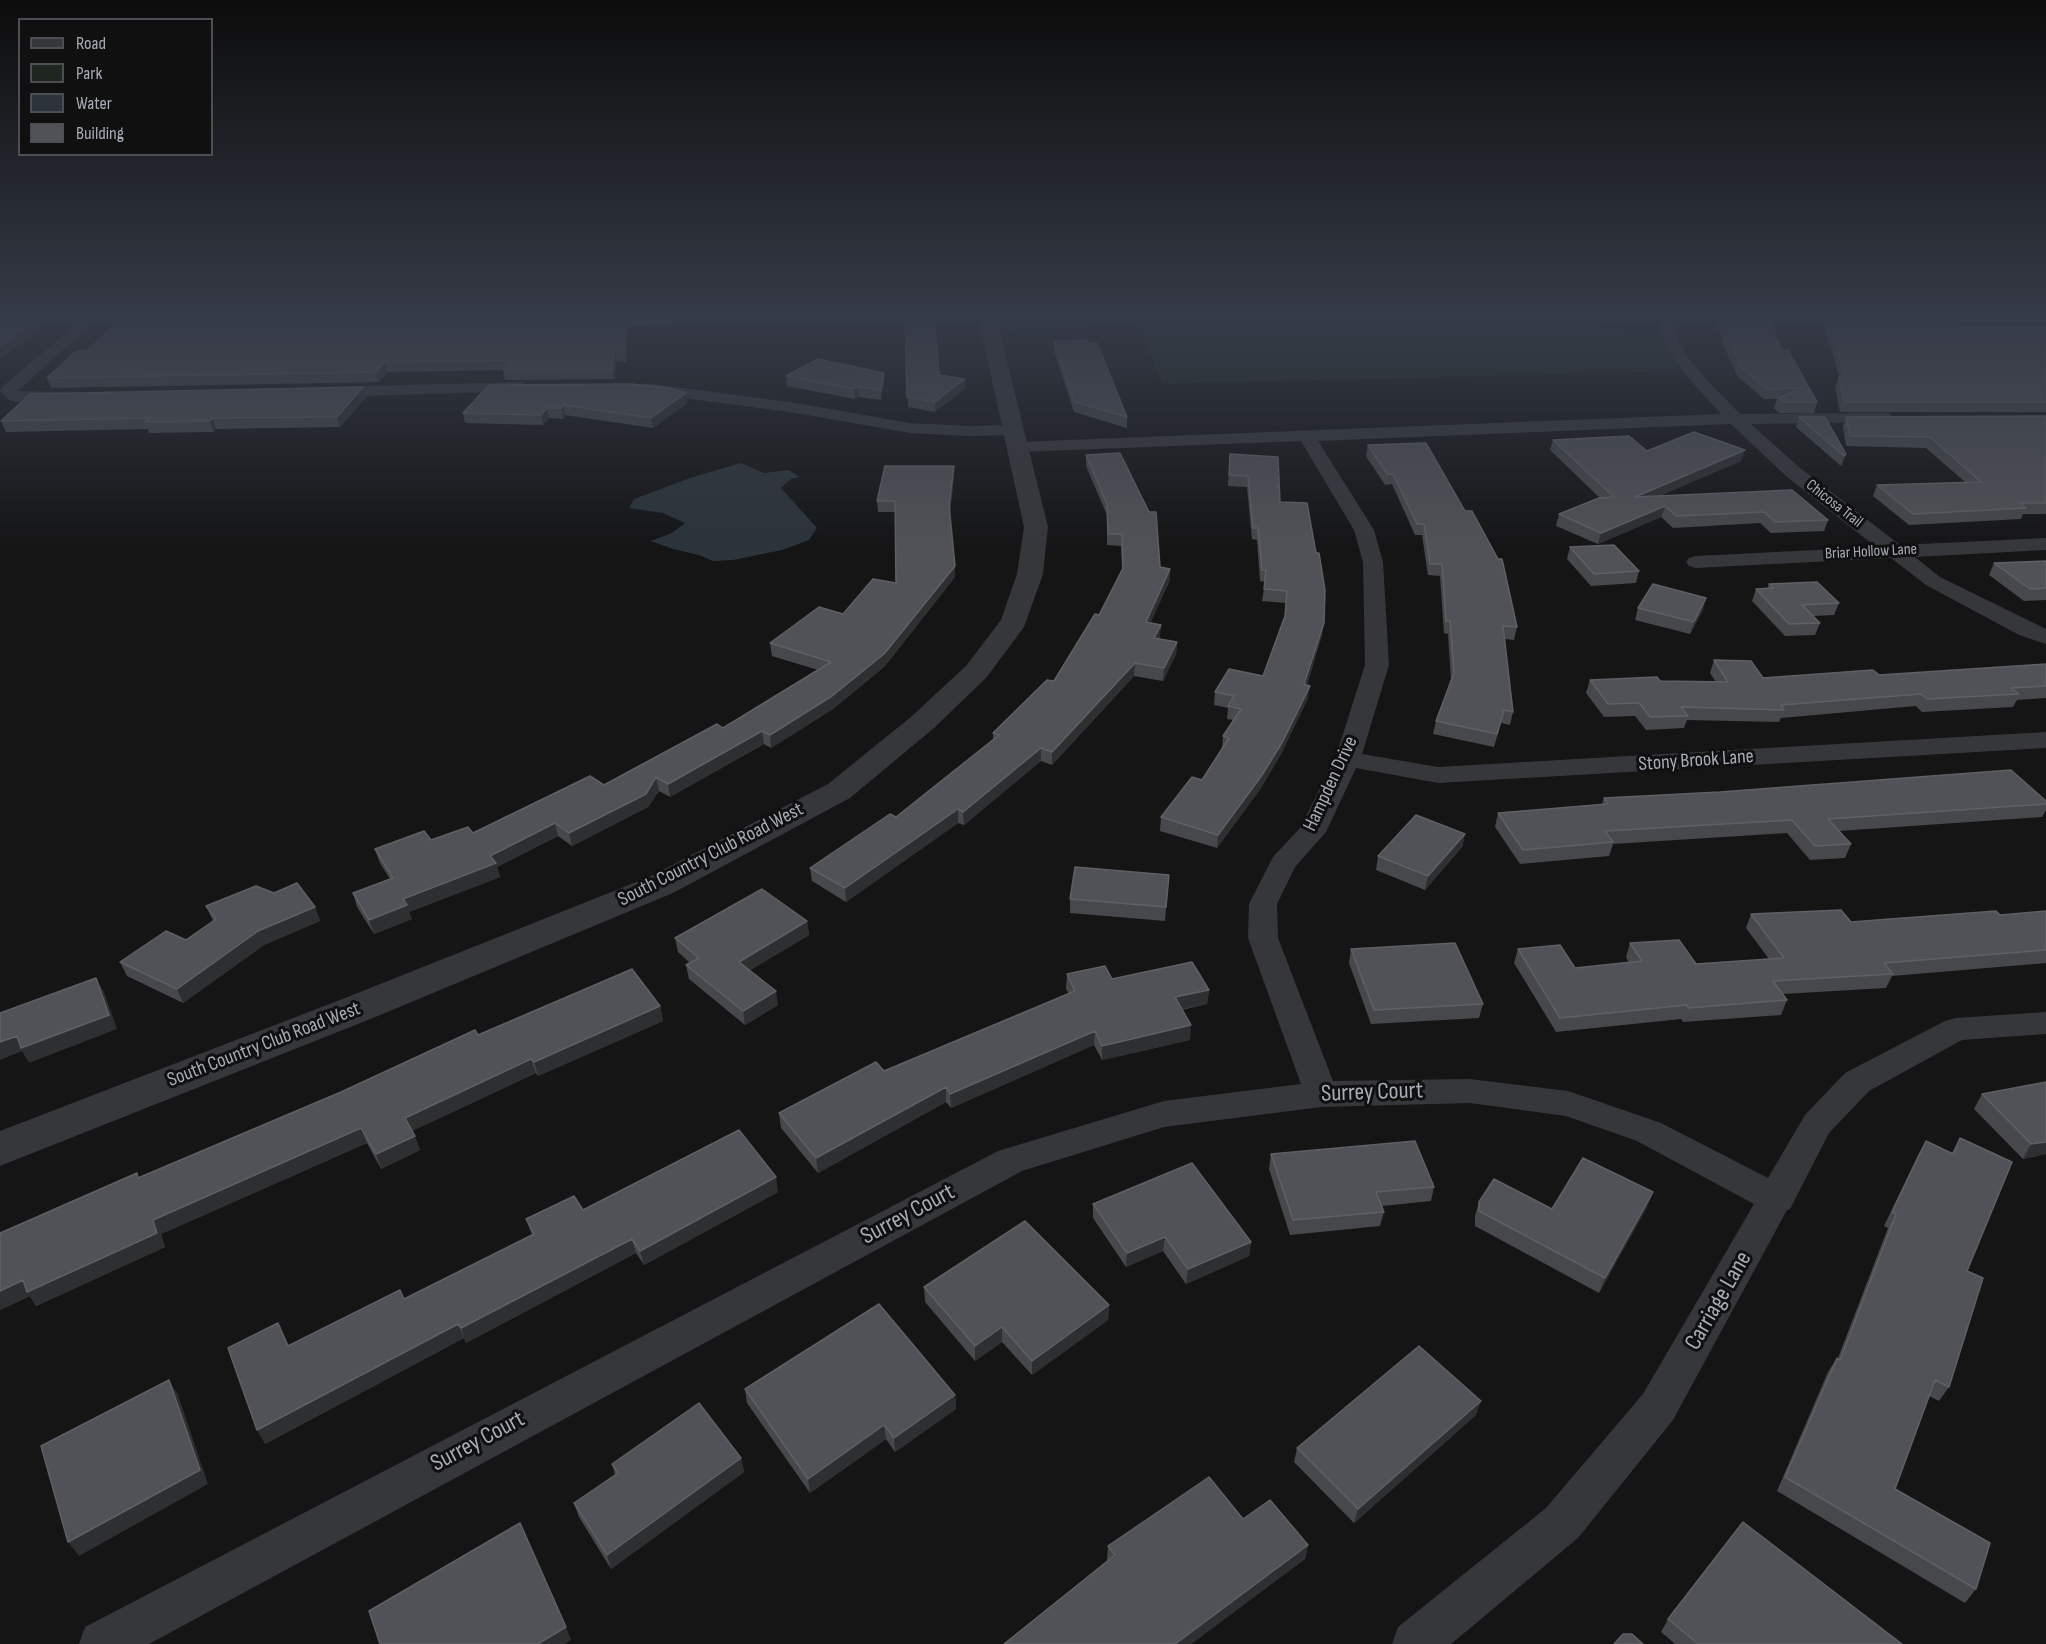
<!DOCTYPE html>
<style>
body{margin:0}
#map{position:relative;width:2046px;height:1644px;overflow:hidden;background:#151516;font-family:"Sofia Sans Condensed",sans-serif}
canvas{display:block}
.legend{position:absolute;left:18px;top:18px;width:195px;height:138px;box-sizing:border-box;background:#101011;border:2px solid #4c4e53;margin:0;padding:8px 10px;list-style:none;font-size:18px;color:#a7acb6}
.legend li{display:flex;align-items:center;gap:12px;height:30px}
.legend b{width:30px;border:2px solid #4c4e53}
</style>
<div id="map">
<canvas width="2046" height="1644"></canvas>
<ul class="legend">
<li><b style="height:8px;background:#36373b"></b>Road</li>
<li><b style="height:16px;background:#1f261f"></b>Park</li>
<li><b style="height:16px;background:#2b343a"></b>Water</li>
<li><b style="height:16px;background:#515257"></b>Building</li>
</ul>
</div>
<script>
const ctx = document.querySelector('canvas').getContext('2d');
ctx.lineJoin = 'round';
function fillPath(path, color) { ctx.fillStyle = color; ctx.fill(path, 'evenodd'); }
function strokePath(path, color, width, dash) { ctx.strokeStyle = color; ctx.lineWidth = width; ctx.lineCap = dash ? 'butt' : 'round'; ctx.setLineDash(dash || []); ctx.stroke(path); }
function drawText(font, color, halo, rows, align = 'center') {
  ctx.font = font + ' "Sofia Sans Condensed",sans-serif'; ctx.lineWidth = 6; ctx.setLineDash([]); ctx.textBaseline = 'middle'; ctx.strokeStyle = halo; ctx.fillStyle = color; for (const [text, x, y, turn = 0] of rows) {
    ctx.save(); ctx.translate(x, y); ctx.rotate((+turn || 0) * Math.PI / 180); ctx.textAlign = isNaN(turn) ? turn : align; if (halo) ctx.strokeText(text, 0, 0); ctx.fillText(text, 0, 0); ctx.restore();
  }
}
fillPath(new Path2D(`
 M1000,321H1535L1661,333L1681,371L1162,384L1139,325L1002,330Z`), '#1f261f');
fillPath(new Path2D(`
 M741,463L764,473L788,470L800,477L791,479L781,488L817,528L809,540L782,550L733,560L713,561L699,555L673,549L651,541L672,533L685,523L663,513L629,508L634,499L690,478Z`), '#2b343a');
fillPath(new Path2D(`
 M80,321H95L18,391L64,392L70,393L72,397L70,401L16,402L10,401L0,391L2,387Z
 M1660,321H1674C1677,357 1716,388 1740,414L1889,413L1892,417L1889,421L1883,422L1751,424L1800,468L1900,545L2046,538V550L1915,557L1940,577L2046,629V644L2019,635L1926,585L1891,558L1696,568L1689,566L1686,562L1689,558L1696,556L1876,547L1786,476L1731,424L1318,441L1374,530L1383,562L1389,665L1362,754L1438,767L2046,732V748L1438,783L1356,768L1326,832L1295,867L1277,904L1278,938L1333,1081L1470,1079L1568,1091L1661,1123L1768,1178L1805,1115L1845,1073L1945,1021L1956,1018L2046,1012V1034L1962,1040L1869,1091L1829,1133L1790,1209L1787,1210L1673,1420L1578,1538L1451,1644H1392L1398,1627L1546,1508L1643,1394L1754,1204L1637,1141L1566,1116L1470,1103L1321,1107L1164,1127L1022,1171L149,1644H79L85,1627L998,1151L1164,1101L1301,1084L1248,938L1249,904L1273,857L1300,828L1335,759L1365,665L1363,562L1354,530L1301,441L1018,452L1012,451L1009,447L1012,443L1018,442L1721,414C1702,392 1658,351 1660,321Z
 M523,382L531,387L529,391L327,397L319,392L327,387Z
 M645,383L796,403L910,423L969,426L1013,425L1019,426L1022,430L1019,434L1013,435L969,436L910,433L796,413L639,392L637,388Z`), '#36373b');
fillPath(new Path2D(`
 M979,321H997L1048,527L1043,574L1024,627L986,678L934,728L850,798L673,893L373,1018L0,1166V1131L345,998L649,877L828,784L912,716L966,666L1001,620L1017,574L1024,527Z`), '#36373b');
fillPath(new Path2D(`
 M119,321H679L678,325L628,326L626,362L617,361L614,379L505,380L503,370L387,372L379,382L51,388L47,378L88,350Z
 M763,321H806L763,322Z
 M892,321H935L939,375L965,389L935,412L908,407L905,322H892Z
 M1716,321H1757L1756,323L1782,350L1817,402L1814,413H1779L1774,408L1777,399H1764L1738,377L1723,345Z
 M1824,321H1897L1968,327H2046V412H1840L1835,387L1839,377L1830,343H1828Z
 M1948,321H2046V322Z
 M1054,341L1127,417V428L1074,412L1054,351Z
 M884,373V383L881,400L859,397L855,399L787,386L786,376Z
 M363,387L366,397L340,427L216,429L213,432L149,433L148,429L6,432L1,421Z
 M686,393L687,403L653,428L565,415L563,419L549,418L543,425L465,423L463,413Z
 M2046,416V514H2023L2021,519L1909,525L1873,496L1877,485L1965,482L1926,448L1846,446L1843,427L1846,417Z
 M1799,417L1846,454L1842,465L1841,466L1796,427Z
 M1553,440L1647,451L1741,461L1661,495L1828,520L1824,531L1771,533L1760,523L1673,528L1661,517L1598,544L1556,526L1559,514L1600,498L1550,450Z
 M1426,443L1517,627L1514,640L1504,639L1513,712L1510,725L1501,723L1494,747L1433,734L1436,721L1451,680L1448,634L1444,633L1440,576L1428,575L1422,535H1415L1392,484L1385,485L1366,456L1368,445Z
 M1230,454L1280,502L1322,635L1307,685L1308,698L1281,754L1261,788L1217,848L1160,831L1161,817L1202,780L1222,749L1223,736L1233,720L1227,719L1228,708L1214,705L1215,692L1263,676L1285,618L1286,603L1262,601L1265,582L1260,581L1257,540L1252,539L1247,487L1228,486Z
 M1086,455L1160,567L1170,569V580L1150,623L1161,625L1159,639L1177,642L1176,654L1163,681L1134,676L1052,765L1041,761L964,825L958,823L846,902L812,881L810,868L896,817L993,740V733L1054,681L1099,615L1122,570L1121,546L1107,545V515L1086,466Z
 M954,477L950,513L955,577L885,666L833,709L771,748L764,744L670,797L659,791L648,807L572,846L558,836L497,867L500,877L409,912L412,919L374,934L357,907L353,893L390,879L380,863L375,849L473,833L604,785L723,728L818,670L772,656L770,643L843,614L896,583L895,512H878L877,501Z
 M1570,547L1639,571L1636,583L1591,586L1567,559Z
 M2046,561V600L2024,601L1989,575L1994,563Z
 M1769,584L1839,603L1834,615L1813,616L1820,623L1815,635L1785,636L1752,601L1756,589H1767Z
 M1638,608L1703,610L1690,634L1635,620Z
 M1714,660L1763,678L1879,675L2046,664V698L2017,700L2013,707L1922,712L1916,706L1781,718L1779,722L1687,720L1684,728L1646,730L1635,716L1604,717L1586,693L1590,680L1716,682L1710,673Z
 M1604,798L2046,801V810L2042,817L1839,831L1851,844L1845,858L1810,860L1787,833L1613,844L1609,856L1520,864L1495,827L1498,813L1602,804Z
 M1465,834L1462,847L1425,890L1376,870L1378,856Z
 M1169,875L1165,921L1070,913V899Z
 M274,893L315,907L320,921L264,945L183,1003L127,976L120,962L186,940L213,921L206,906Z
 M2046,911V963L1892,976L1886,988L1783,994L1787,1000L1781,1015L1683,1022L1681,1019L1556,1032L1514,963L1518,949L1575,968L1629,963L1626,957L1630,943L1696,964L1769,959L1746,928L1751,914L1851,922L2000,915Z
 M807,921L809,935L750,970L778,1005L745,1025L689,979L686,965L690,963L678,952L675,938Z
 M1351,949L1483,1004L1479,1018L1371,1024L1349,963Z
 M1067,974L1209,990L1207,1004L1182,1010L1190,1040L1102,1060L1094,1045L951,1108L946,1102L818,1173L781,1128L779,1113L884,1071L1069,994L1066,989Z
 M660,1006L663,1021L538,1076L536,1073L412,1131L420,1150L381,1169L367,1143L161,1234L165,1247L36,1306L30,1296L0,1310V1233L139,1178L478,1035Z
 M1982,1094L2046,1154L2023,1159L1974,1109Z
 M1960,1138L1967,1271L1949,1387L1939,1401L1929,1396L1895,1489L1976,1589L1965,1603L1777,1491L1828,1372L1837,1358H1838L1888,1228L1884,1226L1918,1155L1926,1141L1952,1153Z
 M1271,1154L1434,1187L1431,1201L1382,1206L1384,1212L1380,1226L1290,1235L1269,1169Z
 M778,1192L644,1265L636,1253L466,1343L464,1338L265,1444L285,1338L289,1346L404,1299L532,1235L526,1219L583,1210Z
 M1479,1202L1552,1209L1647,1207L1599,1293L1475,1226V1216Z
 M1093,1204L1251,1242L1249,1256L1186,1284L1163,1251L1126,1267L1093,1218Z
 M924,1287L1109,1305L1108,1320L1032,1375L1002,1342L975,1361L925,1302Z
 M745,1389L955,1395L956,1409L895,1452L886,1439L810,1493L747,1403Z
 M1476,1415L1354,1523L1294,1462L1297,1448Z
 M741,1458L744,1472L611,1569L579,1517L574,1503L615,1475L612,1464Z
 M1243,1519L1308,1545L1305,1559L1191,1644H1004L1108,1561L1107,1560L1108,1546Z
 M1668,1619L1902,1644H1675L1661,1632Z`), '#46484b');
fillPath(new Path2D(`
 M34,321H50L0,359V346Z
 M626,321L628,326L626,362L624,353Z
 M615,351L617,361L614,379L612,370Z
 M385,362L387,372L379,382L376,372Z
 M884,373V383L881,400V390Z
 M965,379V389L935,412V402Z
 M363,387L366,397L340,427L337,417Z
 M858,387L859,397L855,399L854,389Z
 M686,393L687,403L653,428L651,418Z
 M563,405L565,415L563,419L561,408Z
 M547,408L549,418L543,425L541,415Z
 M213,418L216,429L213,432L210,421Z
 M1745,450L1741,461L1632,508L1635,497Z
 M1846,454L1842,465L1841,466L1844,456Z
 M954,466V477L949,516V505Z
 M1665,506L1661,517L1598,544L1601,533Z
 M955,566V577L885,666L833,709L771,748L770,735Z
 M1170,569V580L1145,635L1146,622Z
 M1706,598L1703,610L1690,634L1694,622Z
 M1324,623L1322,635L1303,697L1304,684Z
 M1161,625L1160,637L1153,650L1154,638Z
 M1177,642L1176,654L1163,681L1164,668Z
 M1135,663L1134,676L1052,765V752Z
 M1310,686L1308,698L1281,754L1261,788L1217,848L1218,835Z
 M762,731L764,744L670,797L668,784Z
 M1041,748V761L964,825L963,812Z
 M656,777L659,791L648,807L572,846L569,833Z
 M958,809V823L846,902L845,888Z
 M555,823L558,836L497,867L500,877L409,912L412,919L374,934L369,920L403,899Z
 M1465,834L1462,847L1425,890L1428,876Z
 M315,907L320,921L264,945L183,1003L177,989L258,931Z
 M807,921L809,935L741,976L739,962Z
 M96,978L104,992L117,1029L29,1063L22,1051L0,1060V1042Z
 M1209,990L1207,1004L1173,1011L1175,997Z
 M776,991L778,1005L745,1025L743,1011Z
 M660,1006L663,1021L538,1076L534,1062Z
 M1191,1025L1190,1040L1102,1060V1046Z
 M1095,1031L1094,1045L951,1108L950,1094Z
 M531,1059L536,1073L410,1132L405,1118Z
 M946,1087V1102L818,1173L816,1158Z
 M361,1128L367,1143L161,1234L165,1247L36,1306L30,1296L0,1310V1291L153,1220Z
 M415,1136L420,1150L381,1169L376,1154Z
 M2046,1142V1154L2023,1159L2031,1144Z
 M776,1177L778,1192L644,1265L640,1251Z
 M1653,1192L1647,1207L1599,1293L1605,1278Z
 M1165,1237L1163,1251L1126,1267L1127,1253Z
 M632,1239L636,1253L466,1343L461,1328Z
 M1251,1242L1249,1256L1186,1284L1188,1269Z
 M1109,1305L1108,1320L1032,1375V1361Z
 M458,1324L464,1338L265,1444L257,1430Z
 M1002,1327V1342L975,1361V1346Z
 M169,1380L178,1395L208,1484L79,1556L68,1542Z
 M955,1395L956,1409L895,1452L894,1438Z
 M1481,1401L1476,1415L1354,1523L1358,1509Z
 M884,1425L886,1439L810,1493L808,1479Z
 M741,1458L744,1472L611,1569L607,1555Z
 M1308,1545L1305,1559L1191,1644H1175Z
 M566,1627L571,1640L565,1644H538Z`), '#2e2f31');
const building = new Path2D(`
 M0,321H34L0,346Z
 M119,321H626L624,353L615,351L612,370H503L512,360L385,362L376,372L47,378L76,351L88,350Z
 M905,321H935L939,375L965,379L935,402L907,397Z
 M1721,321H1757L1756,323L1771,324L1782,350H1788L1817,402H1782L1778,398L1803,388L1767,389L1741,367L1726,336Z
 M1829,321H1896L1968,327H2046V402H1844L1839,377H1845L1833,334L1831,333Z
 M1087,340L1088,343H1097L1127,417L1074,402L1054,341Z
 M818,359L884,373L881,390L858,387L854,389L786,376Z
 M631,384L670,388L686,393L651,418L563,405L561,408H547L541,415L463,413L489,385Z
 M363,387L337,417L213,418L210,421L145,422L150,418L1,421L30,394Z
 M2046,416V503H2020L2026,508L1913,514L1877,485L1981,482L1930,437L1850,436L1846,417Z
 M1799,417H1825L1846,454L1844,456Z
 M1694,432L1745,450L1635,497L1792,490L1828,520L1775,522L1764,512L1676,516L1665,506L1601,533L1559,514L1599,498L1614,497L1553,440L1629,436L1647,451Z
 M1426,443L1465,511H1472L1498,559H1502L1517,627L1503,626L1513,712L1504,710L1497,734L1436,721L1454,673L1450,621H1446L1442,564H1430L1424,524H1417L1393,474H1387L1368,445Z
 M1120,453L1149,512H1156L1160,567L1170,569L1146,622L1161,625L1154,638L1177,642L1164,668L1135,663L1052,752L1041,748L963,812L958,809L845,888L810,868L890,814L896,817L999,735L993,733L1047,680L1054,681L1095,614L1099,615L1123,568L1122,534H1108L1107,504L1086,455Z
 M1230,454L1278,457L1280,502L1307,503L1316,553H1319L1325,590L1324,623L1304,684L1310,686L1283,741L1262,775L1218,835L1161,817L1192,777L1202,780L1229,738L1223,736L1241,709L1228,706L1234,696L1215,692L1229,669L1263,676L1285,616L1287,591L1264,589L1266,570H1262L1258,528H1253L1248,476L1229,475Z
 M885,466H954L949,505L955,566L884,654L832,696L770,735L762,731L668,784L656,777L646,794L569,833L555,823L490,856L496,863L403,899L407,905L369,920L353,893L393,878L375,849L424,831L431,840L468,827L473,833L590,776L604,785L717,724L723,728L831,662L770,643L819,607L843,614L873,579L896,583L895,501H877Z
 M1614,545L1639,571L1594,574L1570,547Z
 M2046,561V588L2030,589L1994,563Z
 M1817,582L1839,603L1802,605L1820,623L1789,624L1756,589L1774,588L1769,584Z
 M1653,584L1706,598L1694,622L1638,608Z
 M1714,660L1751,661L1763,678L1873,670L1879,675L2046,664V686L2011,688L2019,694L1927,699L1921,694L1781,705L1784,710L1681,707L1688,716L1650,717L1639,703L1608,704L1590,680L1657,677L1660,681L1728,682Z
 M2011,770L2046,801V804L1828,819L1851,844L1815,846L1792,820L1605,831L1613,842L1523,850L1498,813L1608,804L1604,798L1720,792Z
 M1416,815L1465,834L1428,876L1378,856Z
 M1075,867L1169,875L1166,907L1070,899Z
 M297,883L315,907L258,931L177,989L120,962L166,931L186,940L216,919L206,906L256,886L274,893Z
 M762,889L807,921L739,962L776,991L743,1011L686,965L699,958L675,938Z
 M1841,910L1851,922L1996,911L2000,915L2046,911V950L1884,963L1893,974L1773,981L1787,1000L1688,1008L1687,1005L1560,1018L1518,949L1560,945L1575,968L1642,961L1630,943L1679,940L1696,964L1784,958L1751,914Z
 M1455,943L1483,1004L1374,1010L1351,949Z
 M1192,962L1209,990L1175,997L1191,1025L1102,1046L1095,1031L950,1094L946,1087L816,1158L779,1113L876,1062L884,1071L1075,991L1067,974L1105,966L1112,979Z
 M632,969L660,1006L534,1062L531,1059L405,1118L415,1136L376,1154L361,1128L153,1220L157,1233L27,1292L23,1280L0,1291V1233L137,1173L138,1178L341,1092L475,1030L478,1035Z
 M96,978L109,1015L21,1048L17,1036L0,1042V1013Z
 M2046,1082V1142L2031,1144L1982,1094Z
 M739,1130L776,1177L640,1251L632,1239L461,1328L458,1324L257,1430L228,1348L278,1323L288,1346L400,1290L404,1299L534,1234L526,1219L574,1196L583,1210Z
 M1960,1138L2012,1162L1967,1271L1983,1278L1949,1387L1935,1380L1895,1489L1990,1543L1976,1589L1785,1477L1837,1358L1840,1360L1896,1214L1892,1212L1926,1141L1953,1154Z
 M1415,1141L1434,1187L1376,1192L1384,1212L1293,1220L1271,1154Z
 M1583,1158L1653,1192L1605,1278L1479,1211V1202L1494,1179L1552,1209Z
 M1192,1163L1251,1242L1188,1269L1165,1237L1127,1253L1093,1204Z
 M1025,1221L1109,1305L1032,1361L1002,1327L975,1346L924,1287Z
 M879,1304L955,1395L894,1438L884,1425L808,1479L745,1389Z
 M1419,1346L1481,1401L1358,1509L1297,1448Z
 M169,1380L200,1470L68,1542L41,1446Z
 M699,1403L741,1458L607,1555L574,1503L618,1473L612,1464Z
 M1209,1477L1243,1519L1270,1500L1308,1545L1175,1644H1004L1115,1555L1108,1546Z
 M1743,1522L1902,1644H1698L1668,1619Z
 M520,1523L566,1627L538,1644H380L369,1611Z
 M1623,1634H1632L1643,1644H1614Z`);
fillPath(building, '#515257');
strokePath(building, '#5e6066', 1.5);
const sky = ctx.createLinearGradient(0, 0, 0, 551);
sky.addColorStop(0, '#0c0c0c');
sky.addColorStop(0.58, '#353b47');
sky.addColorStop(1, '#353b4700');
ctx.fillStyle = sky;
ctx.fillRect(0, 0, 2046, 551);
drawText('16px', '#a7acb6', '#101011', [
 ["Chicosa Trail",1834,504,38],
 ["Briar Hollow Lane",1871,552,-3]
]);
drawText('20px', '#a7acb6', '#101011', [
 ["Stony Brook Lane",1696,761,-4],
 ["Hampden Drive",1331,784,-65],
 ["South Country Club Road West",711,855,-27],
 ["South Country Club Road West",264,1045,-21]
]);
drawText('24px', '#a7acb6', '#101011', [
 ["Surrey Court",1372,1093,-2],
 ["Surrey Court",908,1215,-28],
 ["Carriage Lane",1719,1301,-60],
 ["Surrey Court",478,1442,-28]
]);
</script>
